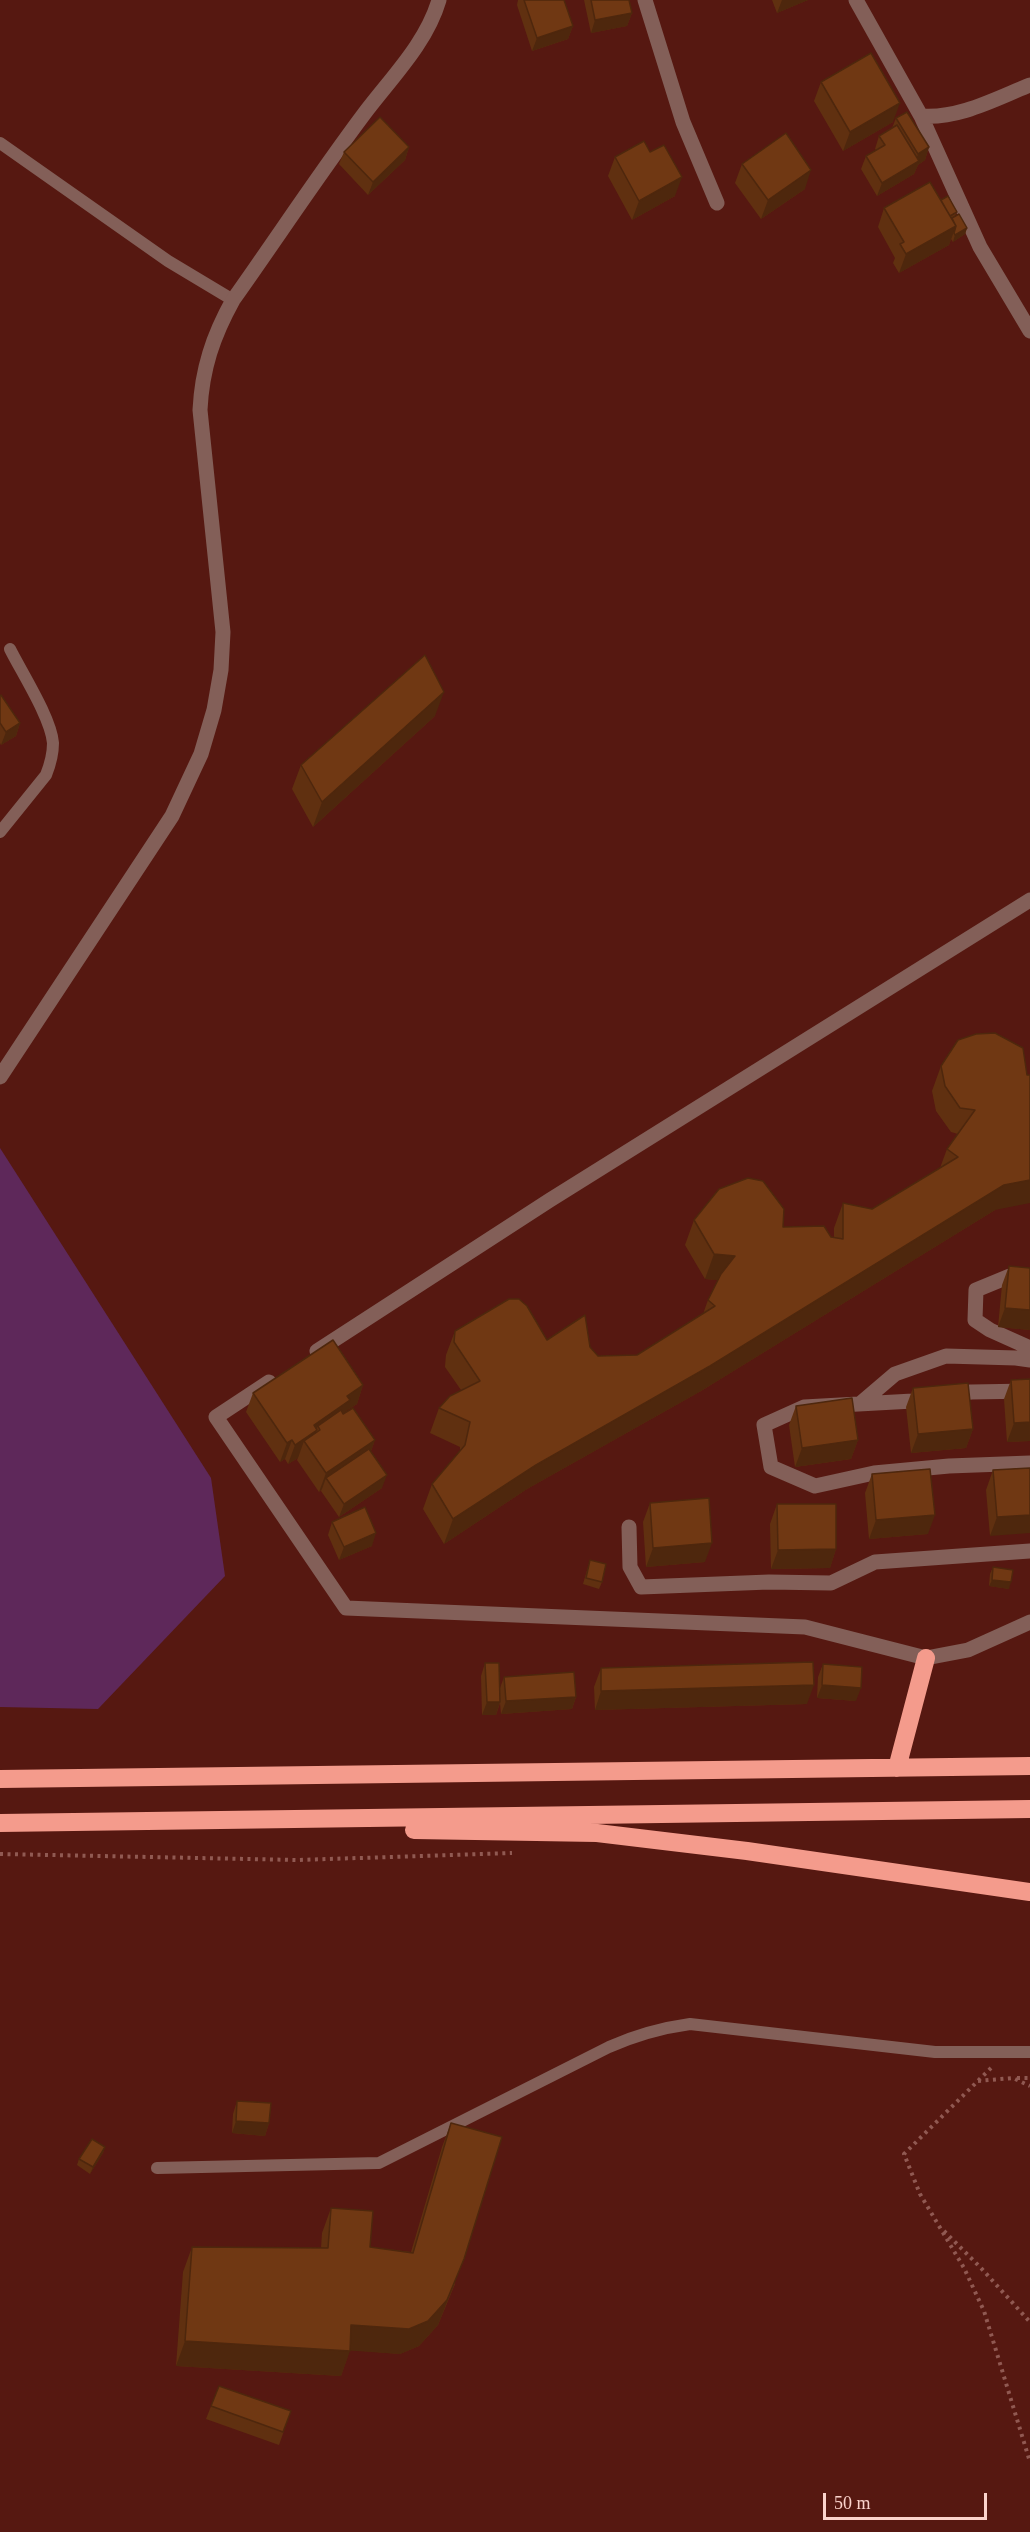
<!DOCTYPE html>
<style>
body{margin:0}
#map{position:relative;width:1030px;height:2532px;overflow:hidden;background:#561811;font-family:Georgia,serif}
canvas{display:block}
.scale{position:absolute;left:823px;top:2493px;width:164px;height:27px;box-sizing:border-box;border:3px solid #fbd3cc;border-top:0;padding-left:8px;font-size:18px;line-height:21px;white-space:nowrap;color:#fbd3cc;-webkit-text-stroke:4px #561811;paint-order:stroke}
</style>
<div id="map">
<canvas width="1030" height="2532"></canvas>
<div class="scale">50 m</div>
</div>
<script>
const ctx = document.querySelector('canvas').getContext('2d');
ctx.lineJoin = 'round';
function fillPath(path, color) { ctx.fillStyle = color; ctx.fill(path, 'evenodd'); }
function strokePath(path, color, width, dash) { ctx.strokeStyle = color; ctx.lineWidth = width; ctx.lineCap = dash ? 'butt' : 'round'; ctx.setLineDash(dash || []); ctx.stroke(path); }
fillPath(new Path2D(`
 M0,1148L211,1478L225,1576L98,1709L0,1707Z`), '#5e285a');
strokePath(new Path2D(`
 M0,1854L298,1860L512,1853
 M991,2068L904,2154L920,2194L964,2268L984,2311L1030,2462
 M1017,2078H1030
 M978,2081L1013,2078L1030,2086
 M944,2231L981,2268L1030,2322`), '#905952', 4, [3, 4.5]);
strokePath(new Path2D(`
 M0,143L168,261L233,300
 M0,832L46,775C50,765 53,754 53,743C51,718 22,673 10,649
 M157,2168L379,2163L609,2047C636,2035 661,2028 690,2024L935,2052H1030`), '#835f58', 12);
strokePath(new Path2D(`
 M645,0L683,122L717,203
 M856,0L921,116C959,119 995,99 1030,85
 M921,116L980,247L1030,331
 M0,1077L172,816L201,754L214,710L221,670L223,632L200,410C202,369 213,336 233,300C277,238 319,174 364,114C391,78 426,44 439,0
 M1030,1277L1010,1276L976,1290L975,1320L990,1330L1030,1348
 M317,1351L550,1200L1030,900
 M269,1382L216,1417L346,1608L805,1627L926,1658L968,1650L1030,1622
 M1030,1391L971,1392L913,1401L804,1407L764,1425L771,1467L815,1486L874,1473L949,1466L1030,1463
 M861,1403L895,1374L946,1356L1016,1358L1030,1360
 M629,1527L630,1567L641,1587L769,1582L831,1583L875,1562L1030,1551`), '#835f58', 15);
strokePath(new Path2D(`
 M897,1768L926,1658
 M0,1779L1030,1766
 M0,1823L1030,1809
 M414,1830L597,1833L747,1851L1030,1892`), '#f49b8c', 18);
fillPath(new Path2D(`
 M518,0H564L573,26L568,39L532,51L517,5Z
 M584,0H629L632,13L627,26L591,33Z
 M772,0H808L777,13Z
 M821,82L893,122L843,151L814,101Z
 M896,118L929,147L925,160L918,165L914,174L877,196L861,169L866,156L876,150L875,149L879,136L892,128Z
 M409,147L405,160L368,195L339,164L344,152Z
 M615,157L675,196L632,220L608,176Z
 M742,164L805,189L761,219L735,183Z
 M941,200L957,212L955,216L967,228L965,234L953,242L951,239L949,245L899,273L893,263L895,258L878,227L884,208Z
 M0,696L20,723L16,736L1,745L0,743Z
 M435,716L313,827L292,789L301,765Z
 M976,1034L995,1210L701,1391L527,1489L444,1544L423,1509L432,1484L460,1452V1447L430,1433L439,1408L461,1390L445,1367L446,1355L455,1331L547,1340L590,1347L598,1356L637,1355L703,1314L708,1300L718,1280L705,1279L685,1245L694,1220L783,1227L834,1238V1228L843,1203L872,1209L940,1168L947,1149L958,1134L951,1132L936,1111L932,1091L941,1066Z
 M1009,1266L1030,1268V1330L998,1327L1002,1285Z
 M1030,1379V1441L1007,1442L1004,1399L1011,1380Z
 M363,1385L357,1404L346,1411L345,1413L375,1440L371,1451L382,1488L339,1517L321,1491L322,1489L319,1492L297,1460L298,1458L288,1464L285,1459L280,1462L246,1412L253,1393Z
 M913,1388L973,1429L966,1448L911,1453L906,1407Z
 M796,1406L858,1440L851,1459L795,1467L789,1425Z
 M1030,1468L990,1536L986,1490L993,1470Z
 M872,1474L928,1534L869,1539L865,1493Z
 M650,1503L705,1562L646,1567L643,1522Z
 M777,1504L836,1549L830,1568L771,1569L770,1524Z
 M332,1522L372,1546L339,1560L328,1535Z
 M590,1560L602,1582L599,1589L583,1584Z
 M993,1567L1009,1589L989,1586L990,1574Z
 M485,1663L500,1688L504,1677L576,1697L572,1709L501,1714L500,1703L496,1715H482L481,1676Z
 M823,1664L856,1701L817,1698L818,1677Z
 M601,1668L807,1704L595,1710L594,1687Z
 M237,2101L269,2123L265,2136L232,2133L233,2114Z
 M451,2123L455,2284L438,2325L419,2346L400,2354L350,2350L341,2376L176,2366L183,2272L192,2247L321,2248L322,2233L331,2208L370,2247L411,2252L442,2147Z
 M105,2147L103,2153L90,2174L77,2165L79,2159Z
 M219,2386L291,2411L279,2445L206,2419Z`), '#603010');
fillPath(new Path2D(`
 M782,0H808L777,13Z
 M632,13L627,26L591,33L595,20Z
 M573,26L568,39L532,51L537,38Z
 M900,103L893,122L843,151L850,132Z
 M409,147L405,160L368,195L373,182Z
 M929,147L925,160L918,165L914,174L877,196L882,183L915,163L918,154Z
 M811,170L805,189L761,219L768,200Z
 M682,177L675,196L632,220L639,201Z
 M956,226L949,245L899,273L906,254Z
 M967,228L965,234L953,242L955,235Z
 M444,692L435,716L313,827L322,802Z
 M20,723L16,736L1,745L6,732Z
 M1030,1180V1203L995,1210L701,1391L527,1489L444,1544L453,1519L536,1465L1004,1185Z
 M714,1254L735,1256L726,1281L705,1279Z
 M1005,1308L1030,1310V1330L998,1327Z
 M363,1385L357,1404L346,1411L343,1419L320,1430L318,1426L316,1431L317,1430L310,1449L304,1441L298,1458L288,1464L295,1445L314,1425L347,1396Z
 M1030,1422V1441L1007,1442L1014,1423Z
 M973,1429L966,1448L911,1453L918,1434Z
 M292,1440L285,1459L280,1462L287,1443Z
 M375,1440L368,1459L326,1478L322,1489L319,1492L326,1473Z
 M858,1440L851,1459L795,1467L802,1448Z
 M387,1475L382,1488L339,1517L344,1504Z
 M935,1515L928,1534L869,1539L876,1520Z
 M1030,1515V1533L990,1536L997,1517Z
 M376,1533L372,1546L339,1560L344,1547Z
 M712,1543L705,1562L646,1567L653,1548Z
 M836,1549L830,1568L771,1569L778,1550Z
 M992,1580L1011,1582L1009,1589L989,1586Z
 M814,1685L807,1704L595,1710L601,1691Z
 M822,1685L861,1688L856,1701L817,1698Z
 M576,1697L572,1709L501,1714L506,1701Z
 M487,1702H500L496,1715H482Z
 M236,2121L269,2123L265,2136L232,2133Z
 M105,2147L103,2153L90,2174L93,2167Z
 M464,2259L438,2325L419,2346L400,2354L342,2350L351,2325Z
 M185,2341L350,2351L341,2376L176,2366Z`), '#4e270d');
const building = new Path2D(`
 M524,0H564L573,26L537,38Z
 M591,0H629L632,13L595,20Z
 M871,53L900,103L850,132L821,82Z
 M907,112L929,147L918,154L896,118Z
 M380,117L409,147L373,182L344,152Z
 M897,125L919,161L882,183L866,156L885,145L879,136Z
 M786,133L811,170L768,200L742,164Z
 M644,141L650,152L664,145L682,177L639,201L615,157Z
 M930,182L956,226L906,254L900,244L904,242L884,208Z
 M948,196L957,212L950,216L941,200Z
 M959,214L967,228L955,235L954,233L956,226L952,218Z
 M425,655L444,692L322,802L301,765Z
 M1,695L20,723L6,732L0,723V696Z
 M995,1033L1023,1048L1027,1075H1030V1180L1004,1185L710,1366L536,1465L453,1519L432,1484L465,1445L470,1422L439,1408L450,1396L480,1381L454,1342L455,1331L509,1299H519L527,1306L547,1340L585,1315L590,1347L598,1356L637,1355L715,1306L708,1300L721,1274L735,1256L714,1254L694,1220L719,1189L748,1178L763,1181L784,1209L783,1227L824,1226L831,1237L843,1239V1203L872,1209L958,1157L947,1149L975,1110L960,1108L945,1086L941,1066L958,1040L976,1034Z
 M1009,1266L1030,1268V1310L1005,1308Z
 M333,1340L363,1385L347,1396L350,1400L314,1425L317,1430L295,1445L292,1440L287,1443L253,1393Z
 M1030,1379V1422L1014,1423L1011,1380Z
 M968,1383L973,1429L918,1434L913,1388Z
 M852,1398L858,1440L802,1448L796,1406Z
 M353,1408L375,1440L326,1473L304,1441L320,1430L318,1426L341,1410L343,1414Z
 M369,1449L387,1475L344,1504L326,1478Z
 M1030,1468V1515L997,1517L993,1470Z
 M930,1469L935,1515L876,1520L872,1474Z
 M709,1498L712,1543L653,1548L650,1503Z
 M777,1504H836V1549L778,1550Z
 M365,1507L376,1533L344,1547L332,1522Z
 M590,1560L606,1564L602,1582L586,1578Z
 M993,1567L1013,1570L1011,1582L992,1580Z
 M813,1662L814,1685L601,1691V1668Z
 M485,1663H499L500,1702H487Z
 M823,1664L862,1667L861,1688L822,1685Z
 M574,1672L576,1697L506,1701L504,1677Z
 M237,2101L271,2103L269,2123L236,2121Z
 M451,2123L502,2137L464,2259L447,2300L428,2321L409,2329L351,2325L350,2351L185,2341L192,2247L328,2248L331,2208L373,2211L370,2247L413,2253Z
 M92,2139L105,2147L93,2167L79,2159Z
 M219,2386L291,2411L283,2432L211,2406Z`);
fillPath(building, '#703813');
strokePath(building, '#4e270d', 1.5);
</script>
